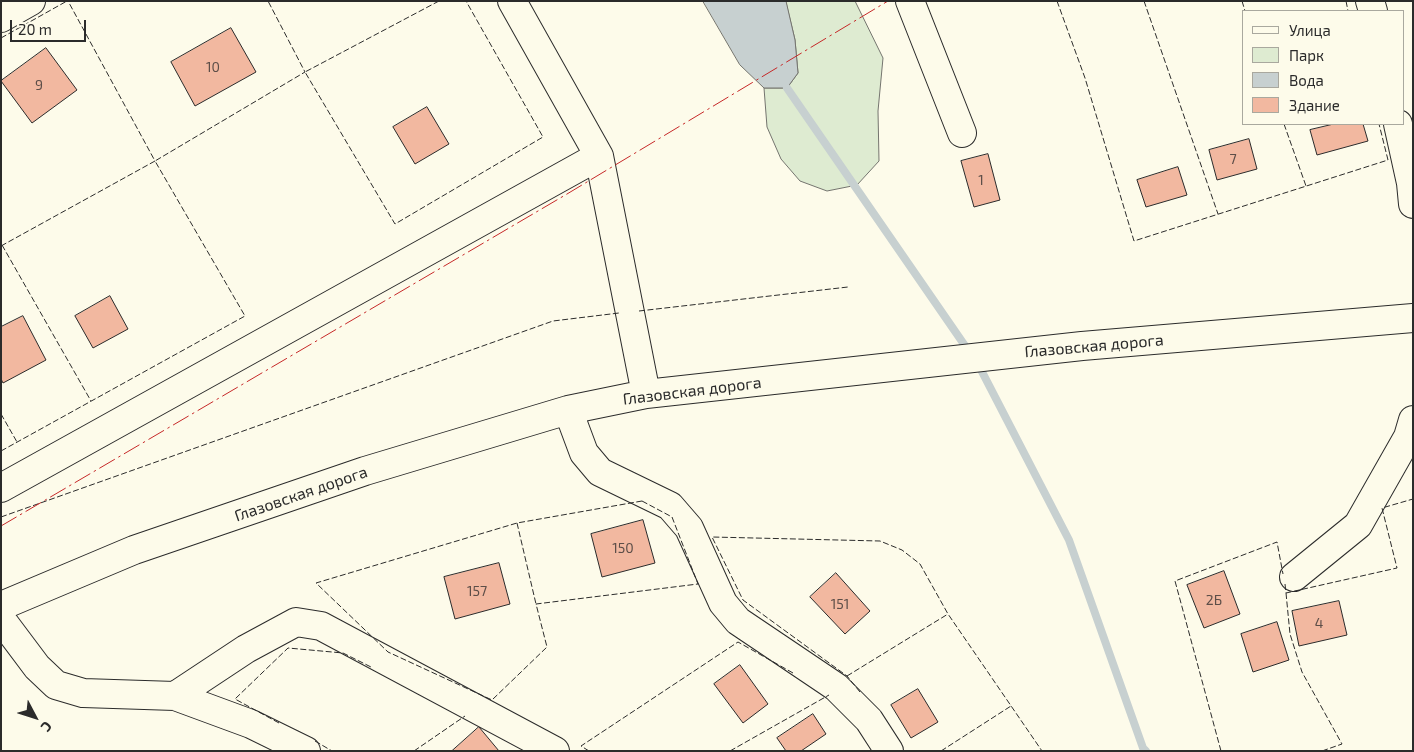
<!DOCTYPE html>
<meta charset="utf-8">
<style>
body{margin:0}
#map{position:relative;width:1414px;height:752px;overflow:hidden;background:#fdfbea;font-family:"Exo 2",sans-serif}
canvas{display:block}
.frame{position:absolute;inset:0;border:2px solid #2b2b2b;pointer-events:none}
.legend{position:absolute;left:1242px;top:10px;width:162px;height:115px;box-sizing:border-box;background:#fdfbea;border:1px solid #a9a89e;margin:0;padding:6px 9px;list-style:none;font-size:15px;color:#2b2b2b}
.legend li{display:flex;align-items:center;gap:10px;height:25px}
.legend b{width:25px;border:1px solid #a9a89e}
.north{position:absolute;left:10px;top:692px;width:50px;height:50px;-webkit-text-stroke:4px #fdfbea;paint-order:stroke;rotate:130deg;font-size:14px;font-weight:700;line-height:20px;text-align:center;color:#2b2b2b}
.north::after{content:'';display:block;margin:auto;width:18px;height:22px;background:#2b2b2b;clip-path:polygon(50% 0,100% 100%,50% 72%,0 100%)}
.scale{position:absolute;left:10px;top:20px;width:76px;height:22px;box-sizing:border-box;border:2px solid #2b2b2b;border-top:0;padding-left:6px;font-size:15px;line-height:18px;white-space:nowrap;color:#2b2b2b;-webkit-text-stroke:4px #fdfbea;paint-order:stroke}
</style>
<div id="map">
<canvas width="1414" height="752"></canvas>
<div class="frame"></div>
<ul class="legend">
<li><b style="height:6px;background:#fdfbea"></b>Улица</li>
<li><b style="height:14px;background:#deebd1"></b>Парк</li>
<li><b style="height:14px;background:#c7d0d0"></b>Вода</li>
<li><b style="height:14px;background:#f2b8a0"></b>Здание</li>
</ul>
<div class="north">С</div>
<div class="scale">20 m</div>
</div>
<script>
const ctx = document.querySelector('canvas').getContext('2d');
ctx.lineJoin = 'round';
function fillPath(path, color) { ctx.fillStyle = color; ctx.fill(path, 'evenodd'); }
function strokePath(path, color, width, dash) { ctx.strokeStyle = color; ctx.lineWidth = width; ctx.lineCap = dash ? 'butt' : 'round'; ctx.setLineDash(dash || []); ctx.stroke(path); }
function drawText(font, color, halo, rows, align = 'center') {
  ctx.font = font + ' "Exo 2",sans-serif'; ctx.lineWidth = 4; ctx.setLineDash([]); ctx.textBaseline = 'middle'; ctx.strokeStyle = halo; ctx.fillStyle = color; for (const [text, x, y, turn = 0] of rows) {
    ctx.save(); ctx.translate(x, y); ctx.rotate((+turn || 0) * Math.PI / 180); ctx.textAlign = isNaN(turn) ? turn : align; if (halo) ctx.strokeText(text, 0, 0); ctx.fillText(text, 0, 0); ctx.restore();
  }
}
const green = new Path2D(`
 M786,1H855L883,58L878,111L879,161L857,185L827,191L800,181L781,159L767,127L764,88H787L798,73L795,40Z`);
fillPath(green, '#deebd1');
strokePath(green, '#74746e', 1);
const water = new Path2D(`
 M703,1H786L795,40L798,73L787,88H764L740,65Z`);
fillPath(water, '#c7d0d0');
strokePath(water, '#74746e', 1);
strokePath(new Path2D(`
 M787,88L970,353
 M978,364L1069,540L1143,748L1146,751`), '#c7d0d0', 8);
const building = new Path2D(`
 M231,28L256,72L195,106L171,62Z
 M46,48L77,90L32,123L1,81Z
 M427,107L449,144L415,164L393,127Z
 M1334,124H1363L1368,141L1317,155L1310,130Z
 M1249,139L1257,169L1217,180L1209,150Z
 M988,154L1000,200L974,207L961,161Z
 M1178,167L1187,195L1146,207L1137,180Z
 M110,296L128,329L93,348L75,316Z
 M23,316L46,360L3,383L1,379V327Z
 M643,520L655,563L602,577L591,534Z
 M499,563L510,604L455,619L444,577Z
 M1224,571L1240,614L1204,628L1187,585Z
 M836,573L870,611L845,634L810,597Z
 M1339,601L1347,635L1299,646L1292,611Z
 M1277,622L1289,660L1253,672L1241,634Z
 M740,665L768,704L743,723L714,684Z
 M918,689L938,722L911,738L891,705Z
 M813,714L826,734L801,751H786L777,738Z
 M479,727L499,751H452Z`);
fillPath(building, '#f2b8a0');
strokePath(building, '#2b2b2b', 1);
const minor = new Path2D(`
 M512,1L599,156L646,394
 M910,1L962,133
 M1370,1L1373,11
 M1,18L31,1
 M1398,124L1411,183L1413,204
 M568,410L584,453L600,472L670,506L689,528L723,603L738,621L836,687L869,720L889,751
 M1,488L599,156
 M1294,577L1358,525L1408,437L1413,420
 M1,606L134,550L365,471L568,410L646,394L1082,346L1413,318
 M1,619L37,667L56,685L83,693L175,696L251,724L306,751
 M175,696L246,649L296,622L321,626L555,751`);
strokePath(minor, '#2b2b2b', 30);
strokePath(minor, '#fdfbea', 28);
strokePath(new Path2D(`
 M439,1L305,72L395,224L543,137L466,1
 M1057,1L1085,78L1134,241L1388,160L1379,124
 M1144,1L1218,214
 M1242,1L1245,11
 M1346,1L1348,11
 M1,38L67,1
 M1284,124L1306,186
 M2,245L91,401
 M1,246L155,161L68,1
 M639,311L848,287
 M1,414L17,442
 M1,451L245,316L155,161L305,72L268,1
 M642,501L672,517L698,584L536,604L547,647L492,700L388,652L316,583L517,523Z
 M1,517L553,321L619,313
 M517,523L536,604
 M1285,584L1286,593L1397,568L1382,508L1413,499
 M1286,593L1290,634L1302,672L1342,744L1322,751
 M847,676L948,614
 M860,692L847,676L743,600L712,537L880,541L902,550L920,564L948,614L1042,751
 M279,723L235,699L288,648L343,653L371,667
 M315,741L332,751
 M414,751L465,716
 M589,751L581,746L738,642L793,673
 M730,751L829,695
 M941,751L1011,706
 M1221,751L1175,581L1277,542L1283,574`), '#2b2b2b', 1, [6, 2.5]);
strokePath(new Path2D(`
 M1,526L567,194L888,1`), '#c62828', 1, [18, 4, 2.5, 4]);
drawText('14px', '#5d4e48', null, [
 ["10",213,67],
 ["9",39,85],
 ["7",1233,159],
 ["1",981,180],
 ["150",623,548],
 ["157",477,591],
 ["2Б",1214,600],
 ["151",840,604],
 ["4",1319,623]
]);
drawText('16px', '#2b2b2b', '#fdfbea', [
 ["Глазовская дорога",1094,346,-5],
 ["Глазовская дорога",692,391,-7],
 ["Глазовская дорога",301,494,-19]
]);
</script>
